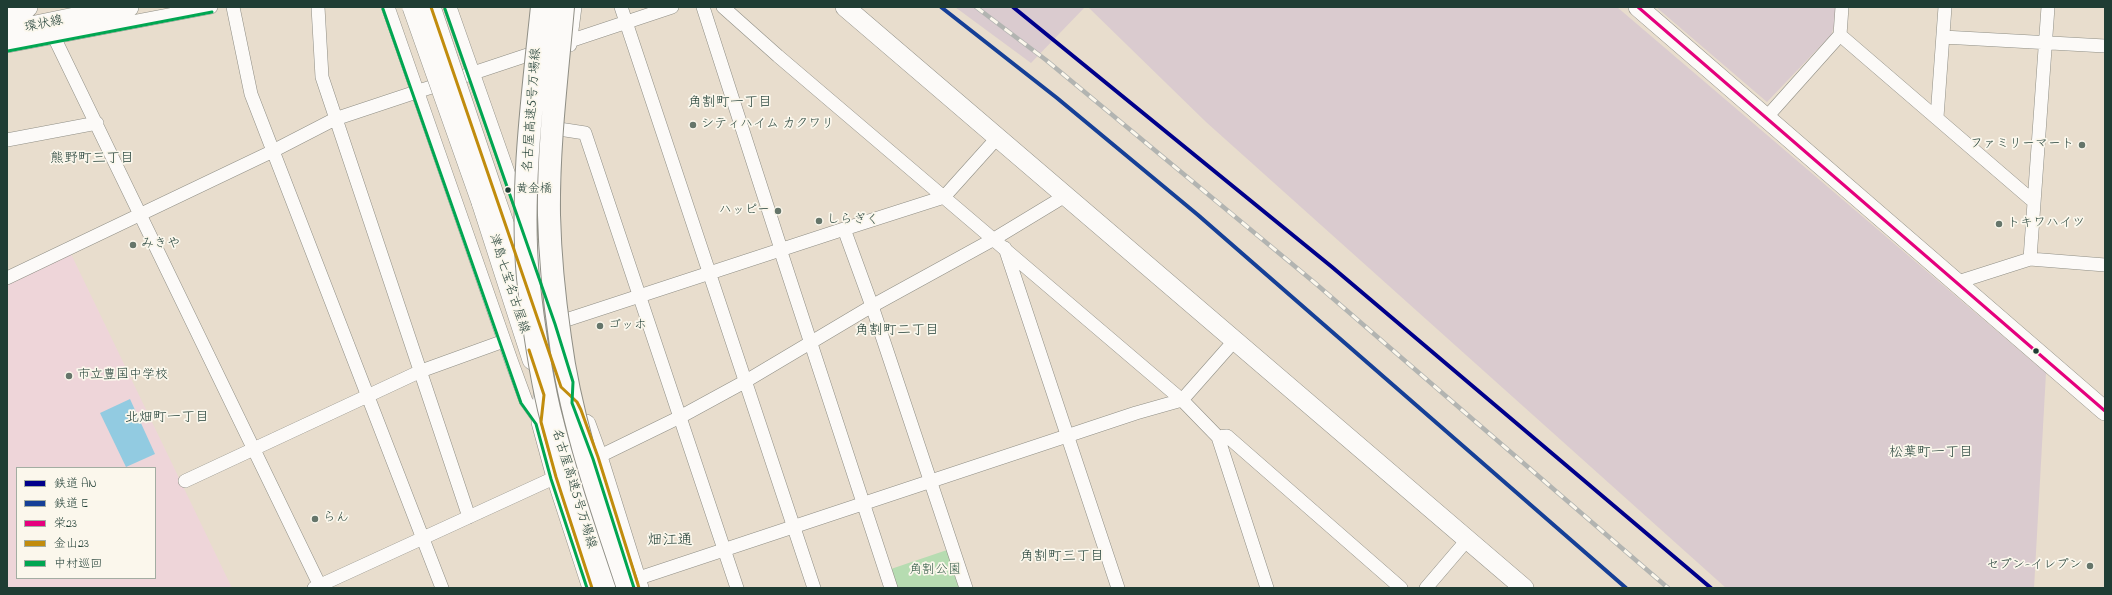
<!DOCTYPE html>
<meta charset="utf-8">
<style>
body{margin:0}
#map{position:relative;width:2112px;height:595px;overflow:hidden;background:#e8ddcd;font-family:"Indie Flower","Klee One",sans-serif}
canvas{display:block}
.frame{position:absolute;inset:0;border:8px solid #1f3d34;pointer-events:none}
.legend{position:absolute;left:16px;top:467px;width:140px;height:112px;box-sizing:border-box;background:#fbf7ec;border:1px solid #a3ada2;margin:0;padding:5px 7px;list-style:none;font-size:12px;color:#1f3d34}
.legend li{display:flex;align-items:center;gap:8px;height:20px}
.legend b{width:20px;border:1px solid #a3ada2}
</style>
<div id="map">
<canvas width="2112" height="595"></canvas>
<div class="frame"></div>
<ul class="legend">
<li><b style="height:5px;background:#00008b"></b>鉄道 AN</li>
<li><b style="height:5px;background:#153f97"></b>鉄道 E</li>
<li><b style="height:5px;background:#e5007d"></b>栄23</li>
<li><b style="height:5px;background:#c18c0d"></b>金山23</li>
<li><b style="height:5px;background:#00a651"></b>中村巡回</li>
</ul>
</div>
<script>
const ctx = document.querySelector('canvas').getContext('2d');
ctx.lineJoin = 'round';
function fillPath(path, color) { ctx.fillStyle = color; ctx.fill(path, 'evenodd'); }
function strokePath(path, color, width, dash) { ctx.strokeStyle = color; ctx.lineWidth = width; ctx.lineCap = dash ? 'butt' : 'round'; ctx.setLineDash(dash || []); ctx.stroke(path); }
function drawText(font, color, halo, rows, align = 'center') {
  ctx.font = font + ' "Indie Flower","Klee One",sans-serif'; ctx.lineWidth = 3.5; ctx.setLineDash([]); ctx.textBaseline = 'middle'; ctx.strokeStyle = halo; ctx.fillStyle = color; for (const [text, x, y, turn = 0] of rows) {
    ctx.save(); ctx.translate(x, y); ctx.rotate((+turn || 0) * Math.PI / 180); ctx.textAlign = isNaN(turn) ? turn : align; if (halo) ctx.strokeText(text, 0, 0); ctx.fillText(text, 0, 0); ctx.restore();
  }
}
fillPath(new Path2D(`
 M71,254L232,588H7V285ZM17,468H155V578H17Z`), '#eed5d9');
fillPath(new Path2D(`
 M955,7H1085L1031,63Z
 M1088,7H1617L2046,373L2034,588H1726L1206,122Z
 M1656,7H1837L1836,21L1831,35L1767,102Z`), '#dacbcf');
fillPath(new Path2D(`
 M947,550L959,588H894L888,570Z`), '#b6dcb1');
fillPath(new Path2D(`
 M130,399L155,454L126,467L100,413Z`), '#92cbe1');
const street = new Path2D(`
 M233,7L251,94L442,588
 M318,7L322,77L469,517
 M388,7L511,360L526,401L541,422
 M450,7L521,209
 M621,7L814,588
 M703,7L781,249
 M723,7L778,56L1182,400L1218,437L1267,588
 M1840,35L2033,201
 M54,37L321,588
 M1943,37L2105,46
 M570,45L575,7
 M7,46L211,7
 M1937,117L1945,7
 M1765,119L1840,35L1842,7
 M559,129L585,133L737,588
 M7,140L97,123
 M532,243L546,283
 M1005,248L1118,588
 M780,249L891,588
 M2030,259L2048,7
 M7,278L271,152L335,119L672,7
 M1958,282L2030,259L2105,265
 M559,315L560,322L844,229
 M1218,437L1227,436L1401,588
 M598,457L680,417L746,381L872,306L994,239L1065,196
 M185,481L421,371L504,341
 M314,588L556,477
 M609,588L1136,413L1182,400L1235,340
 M966,588L872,306L844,229L944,197L997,138
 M1426,588L1467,540`);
const secondary = new Path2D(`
 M845,7L1524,588
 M1638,7L2105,411
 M495,197L524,280
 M481,202L532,360
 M541,328L562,388
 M543,395L541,422L556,477L592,588
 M586,424L598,457L639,588`);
const primary = new Path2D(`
 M7,11L27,7
 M7,32L128,7`);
strokePath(street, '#8f8e85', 14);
strokePath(secondary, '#8f8e85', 20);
strokePath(primary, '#8f8e85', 22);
strokePath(street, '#fcfaf8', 13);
strokePath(secondary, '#fcfaf8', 19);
strokePath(primary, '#fcfaf8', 21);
const rail = new Path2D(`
 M976,7L1046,60L1315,283L1668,588`);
strokePath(rail, '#b2b4b1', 4.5);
strokePath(rail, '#fbf7ec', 3, [9]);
const secondaryBridge = new Path2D(`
 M412,7L481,202
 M431,7L495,197`);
const highwayBridge = new Path2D(`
 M542,7C533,93 520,192 528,278C533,322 539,366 549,409C564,470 584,529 604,588
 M563,7C557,76 548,146 549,215C550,256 554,297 560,338C571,424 601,506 628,588`);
strokePath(secondaryBridge, '#8f8e85', 20, []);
strokePath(highwayBridge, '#8f8e85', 24, []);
strokePath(secondaryBridge, '#fcfaf8', 19);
strokePath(highwayBridge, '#fcfaf8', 22);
strokePath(new Path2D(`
 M1638,7L2105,411`), '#e5007d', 3);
strokePath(new Path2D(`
 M431,7L561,387L577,402L581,410L598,457L639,588
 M529,350L544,395L541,422L556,477L592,588`), '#c18c0d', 3);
strokePath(new Path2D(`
 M383,9L521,403L536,424L551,479L587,588
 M445,9L555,324L573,382L572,403L593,459L634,588
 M8,51L212,12`), '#00a651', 3);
strokePath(new Path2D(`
 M1013,7L1332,267L1711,588`), '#00008b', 4);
strokePath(new Path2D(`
 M941,7L1057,98L1198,215L1626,588`), '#153f97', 4);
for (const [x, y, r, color] of [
 [693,125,4,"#65756a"],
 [2082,145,4,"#65756a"],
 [508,190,3.5,"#1f3d34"],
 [778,211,4,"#65756a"],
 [819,221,4,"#65756a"],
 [1999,224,4,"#65756a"],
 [133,245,4,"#65756a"],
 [600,326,4,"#65756a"],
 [2036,351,3.5,"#1f3d34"],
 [69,376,4,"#65756a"],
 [315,519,4,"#65756a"],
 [2090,566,4,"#65756a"]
]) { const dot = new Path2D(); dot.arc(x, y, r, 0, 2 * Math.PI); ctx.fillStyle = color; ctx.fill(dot); strokePath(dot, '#fbf7ec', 1.5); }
drawText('12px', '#1f3d34', '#fbf7ec', [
 ["黄金橋",516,190]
], 'left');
drawText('13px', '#1f3d34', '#fbf7ec', [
 ["環状線",44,25,-12],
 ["名古屋高速5号万場線",533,110,-86],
 ["津島七宝名古屋線",508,284,72],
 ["名古屋高速5号万場線",573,489,73]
]);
drawText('13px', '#1f3d34', '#fbf7ec', [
 ["シティハイム カクワリ",701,125],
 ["ファミリーマート",2074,145,"right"],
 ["ハッピー",770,211,"right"],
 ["しらぎく",827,221],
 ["トキワハイツ",2007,224],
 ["みきや",141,245],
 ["ゴッホ",608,326],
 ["市立豊国中学校",77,376],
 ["らん",323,519],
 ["セブン-イレブン",2082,566,"right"]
], 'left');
drawText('13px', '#355d48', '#fbf7ec', [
 ["角割公園",935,571]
]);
drawText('14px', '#1f3d34', '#fbf7ec', [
 ["角割町一丁目",730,104],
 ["熊野町三丁目",92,160],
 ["角割町二丁目",897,332],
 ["北畑町一丁目",167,419],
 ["松葉町一丁目",1931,454],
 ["角割町三丁目",1062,558]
]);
drawText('15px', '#1f3d34', '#fbf7ec', [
 ["畑江通",670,542]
]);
</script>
